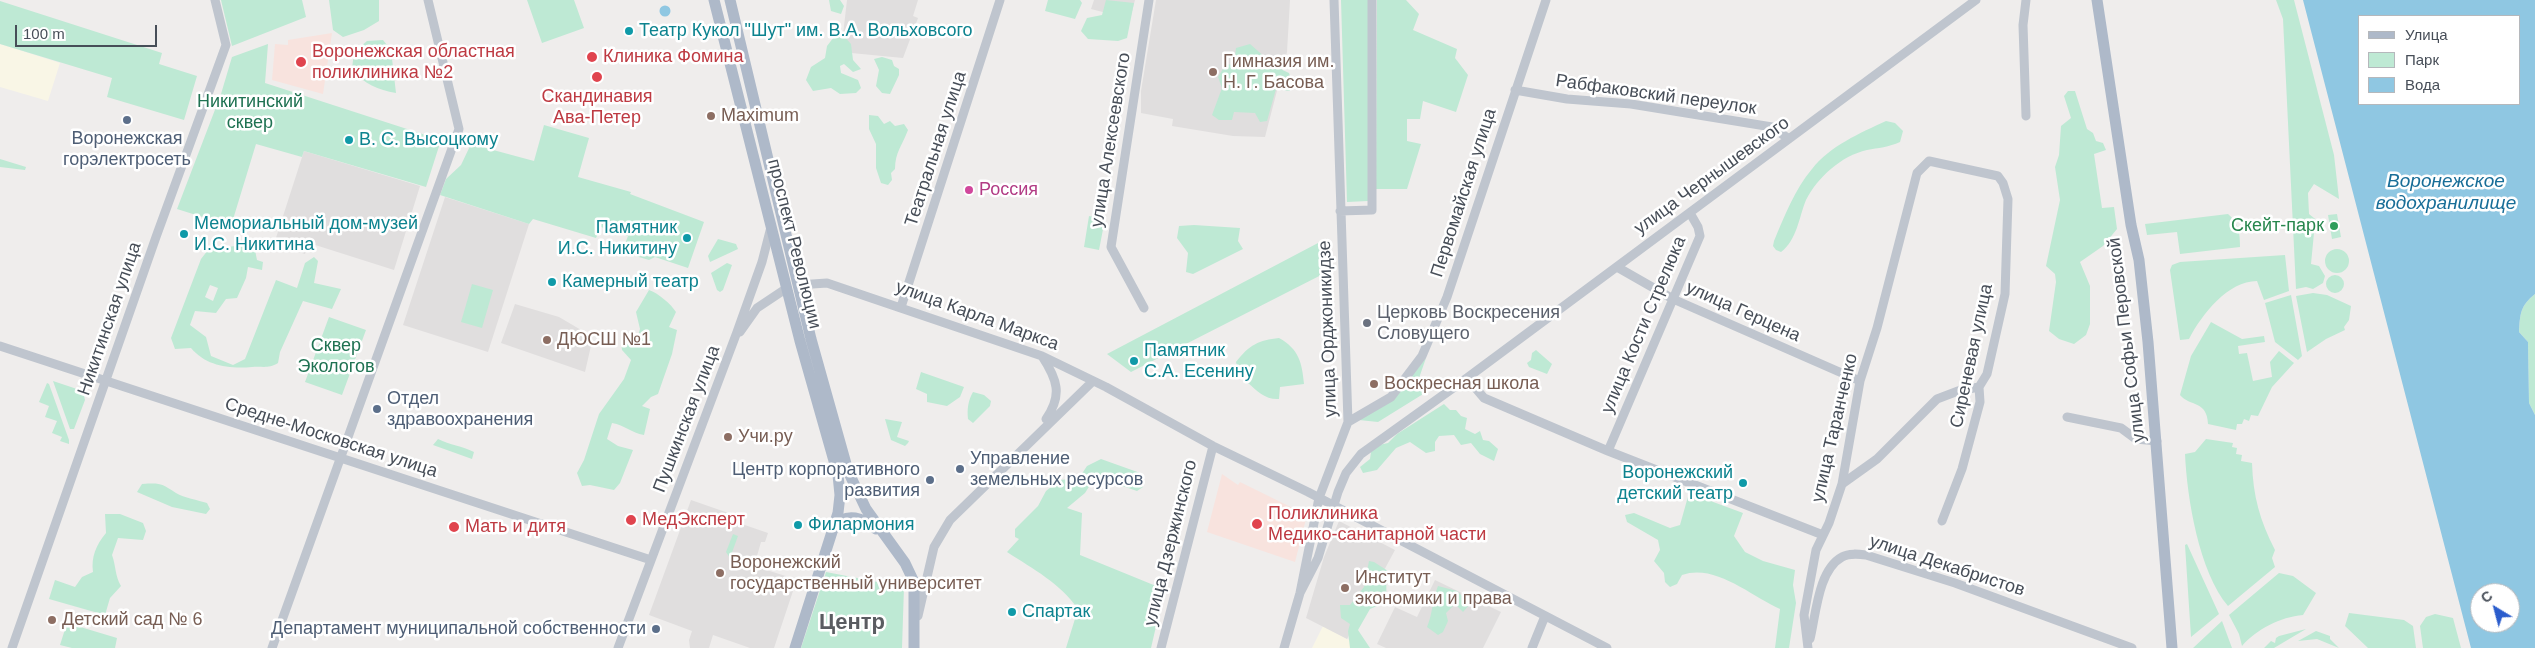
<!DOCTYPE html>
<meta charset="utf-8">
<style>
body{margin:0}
#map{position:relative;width:2535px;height:648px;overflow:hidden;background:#efedec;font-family:Helvetica,sans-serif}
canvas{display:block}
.legend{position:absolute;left:2358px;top:15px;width:162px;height:90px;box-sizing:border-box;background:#fff;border:1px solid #b5b8bc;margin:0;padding:6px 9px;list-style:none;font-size:15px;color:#474e58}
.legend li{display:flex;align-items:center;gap:10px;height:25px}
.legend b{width:25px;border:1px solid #b5b8bc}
.north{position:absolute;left:2470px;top:583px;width:50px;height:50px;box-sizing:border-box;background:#fff;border:1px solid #b5b8bc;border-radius:50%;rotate:323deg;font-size:14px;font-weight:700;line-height:20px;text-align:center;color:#474e58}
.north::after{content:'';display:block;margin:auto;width:18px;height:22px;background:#2a5ccc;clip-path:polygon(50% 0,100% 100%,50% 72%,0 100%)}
.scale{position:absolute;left:15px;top:25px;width:142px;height:22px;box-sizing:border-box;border:2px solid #474e58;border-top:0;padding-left:6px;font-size:15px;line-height:18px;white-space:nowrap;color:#474e58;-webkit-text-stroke:4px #fff;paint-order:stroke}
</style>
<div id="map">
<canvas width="2535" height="648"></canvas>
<ul class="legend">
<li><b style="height:6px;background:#aeb9c9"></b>Улица</li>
<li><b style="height:14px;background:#bee9d4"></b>Парк</li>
<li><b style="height:14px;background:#8fc7e2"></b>Вода</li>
</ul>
<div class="north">С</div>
<div class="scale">100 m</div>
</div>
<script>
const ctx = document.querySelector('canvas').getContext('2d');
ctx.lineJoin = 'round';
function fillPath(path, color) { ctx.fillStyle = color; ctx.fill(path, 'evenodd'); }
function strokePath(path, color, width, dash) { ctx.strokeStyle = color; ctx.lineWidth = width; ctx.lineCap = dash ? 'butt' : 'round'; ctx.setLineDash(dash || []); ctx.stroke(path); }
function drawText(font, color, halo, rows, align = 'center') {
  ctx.font = font + ' Helvetica,sans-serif'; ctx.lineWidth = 5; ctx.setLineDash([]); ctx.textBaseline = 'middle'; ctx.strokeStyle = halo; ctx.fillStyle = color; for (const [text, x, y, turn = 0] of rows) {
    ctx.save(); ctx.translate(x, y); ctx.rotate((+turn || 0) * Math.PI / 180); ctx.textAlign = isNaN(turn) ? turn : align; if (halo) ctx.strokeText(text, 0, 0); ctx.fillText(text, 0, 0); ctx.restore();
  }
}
fillPath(new Path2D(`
 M0,44L60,63L48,101L0,87Z
 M1323,626L1364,648H1312Z`), '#f9f6e6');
fillPath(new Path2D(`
 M847,0H918L913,16L918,18L903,58L841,52Z
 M1094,0H1135L1130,19L1091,9Z
 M1156,0H1290L1287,52L1265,137L1233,136L1172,126L1173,119L1141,113V91Z
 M304,151L420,186L394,270L309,243L305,254L274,244Z
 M445,197L529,224L488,352L403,325Z
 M515,304L559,317L593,337L585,372L501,343Z
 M691,500L737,516L736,522L768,533L765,542H761L757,556L761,557L757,567L795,579L791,590L793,591L774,648H750L713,635L709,648H690L689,640L692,631L649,615Z
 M1339,521L1395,550L1347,639L1306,618L1324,557Z
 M1435,580L1501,612L1483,648H1386L1377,644L1395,607L1417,617Z`), '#e0dede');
fillPath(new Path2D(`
 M332,33L323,94L272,80L275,44L288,45V40Z
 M1222,474L1238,485L1240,482L1307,515L1295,562L1207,532Z`), '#f8e3de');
fillPath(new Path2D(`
 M221,0H302L306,17L232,46Z
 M329,0H379V21L364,30L343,37L333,30Z
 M527,0H574L584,28L542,43Z
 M829,0H840L844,6L841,14L831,11Z
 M1048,0H1080L1082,3L1075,19L1045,11Z
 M1106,0L1134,3L1127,38L1118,41L1088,39L1081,31L1087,18L1102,15Z
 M1341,0H1369L1368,201L1347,202Z
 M1377,0H1406L1419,14L1413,30L1457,49L1455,58L1468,75L1456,112L1423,101L1420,119H1407V141L1421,144L1407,189H1376Z
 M2276,0H2294L2334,155L2339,199L2314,184L2308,193L2309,214L2325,227L2314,233L2311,264L2319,266L2325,276L2323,283L2313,289L2306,287L2296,289L2283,19Z
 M0,1L162,53L159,64L197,76L184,120L107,97L112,78L0,44Z
 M837,33H841L851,44L853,60L861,69L853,72L844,64L840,66L841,73L858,80L861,88L856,93L840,94L831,88L813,91L806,80L811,67L825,58L827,46Z
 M383,40L391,50L396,93C378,90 364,84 352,69L354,52L367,41Z
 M268,44L265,83L441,140L426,187L304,151L302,157L256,144L231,226L177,209L221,94L232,57Z
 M1250,44L1276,67L1289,73L1292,83L1290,91L1276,89L1267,121L1260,122L1255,113L1234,112L1232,120H1219L1212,115L1222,88L1218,77L1226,64L1234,65L1236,48Z
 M882,57L892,60L894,66L899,69V75L890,94L882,93L876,86L879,70L874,59Z
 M2068,91H2075L2087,129L2093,133L2096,141L2103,143L2106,150L2094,154L2102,208L2114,207L2117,229L2103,246L2080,262L2090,286V324L2086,335L2074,344L2059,339L2049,331L2056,282L2055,274L2046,266L2060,200L2055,167L2059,155L2061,126L2071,118L2064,96Z
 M869,115L878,116L884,124L890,121L895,126L904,124L908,130C902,146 895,152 895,169L891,173L892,180L888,185L881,183L876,168V144L869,129Z
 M1886,121L1895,123L1903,131L1900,142C1889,147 1878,148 1867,150C1841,156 1818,177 1806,200C1799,217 1797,240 1781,252L1776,250L1773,246L1774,241C1784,217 1795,189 1812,169C1830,146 1860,133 1886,121Z
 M544,125L589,138L578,177L631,192L630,194L704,222L688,268L655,257L649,260L622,252L628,236L601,227L596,238L533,219L529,224L440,195L446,179L461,165L471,144L534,161Z
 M0,159L26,167L25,170L0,167Z
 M2228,214C2239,223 2240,233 2240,247L2180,254L2177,232L2147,235L2145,224Z
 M2337,214L2341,237L2332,239L2328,215Z
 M1089,216L1105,219L1099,250L1084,247Z
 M1194,225L1240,228L1238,241L1243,249L1193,274L1186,272L1188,253L1177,238L1179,226Z
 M718,239L736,244L738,249L710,262L708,256Z
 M1318,243L1331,270L1131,372L1107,354Z
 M248,244L255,250L257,260L263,262L262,270L248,267L246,278L237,298L226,299L216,313L195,311L190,325L206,337L211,356L233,365L245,359L276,280L297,288L305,263L314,257L318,261L314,283L341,289L332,309L303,301L280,352L278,363C268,369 263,366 252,367C229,369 206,366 191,348L175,349L171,338L201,259L208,250ZM210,285L218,288L213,301L205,297Z
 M2325 261a12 12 0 1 1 24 0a12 12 0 1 1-24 0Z
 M2285,255L2289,291L2264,300L2257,281C2228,281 2202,314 2189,339L2180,340L2170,270L2172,265L2180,262Z
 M727,263L732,265L723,290L720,292L717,290L711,273Z
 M2326 284a9 9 0 1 1 18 0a9 9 0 1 1-18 0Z
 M472,284L493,290L482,328L461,322Z
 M649,290C658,293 671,304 676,312L669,327L677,330L672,354L658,394L651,397L642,406L650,409L644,435C631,433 625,425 612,423L607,439L618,446L633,450L620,483L614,490L590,485L582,486L577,473L584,460L599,414L624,379L631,360L622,350L621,342H636L640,329L636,312Z
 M2313,293L2327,295L2351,306L2349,320L2344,327L2345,330L2326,339L2307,352L2296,296Z
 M2535,294V415L2529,403L2528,342L2519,332C2520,314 2520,306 2535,294Z
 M2291,295L2302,356L2298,360L2275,342L2265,303Z
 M329,317L366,330L342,395L305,382Z
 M2211,322L2242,339L2264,336L2265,342L2238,346L2239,354L2247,353L2253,381L2272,377L2270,362L2279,351L2294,363L2272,387L2258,416L2251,415L2249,421L2244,419L2242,424H2237L2236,430L2208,424C2207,400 2190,407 2180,395L2191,356Z
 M1279,338C1299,349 1302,363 1304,384L1280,387L1279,399C1266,400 1257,391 1248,383L1251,377L1237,366L1236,362C1249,345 1259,340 1279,338Z
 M1536,350L1552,364L1547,374L1529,367L1527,363L1531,360L1532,353Z
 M1426,358L1419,378L1428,391L1378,422L1359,420L1394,398Z
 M921,372L964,387L960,397L947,406L927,402V394L916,389Z
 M53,381L83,391L85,400L74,429H70Z
 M47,383L49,384L69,440V444L60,441L62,437L52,433L57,421L45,417L49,406L39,402Z
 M973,392L984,395L991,401L990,406L973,423L968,419C967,409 968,401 973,392Z
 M1444,404L1450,410H1456L1461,416L1467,418L1465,429L1475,434L1480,431L1483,440L1489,441L1498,449L1494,461L1480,454L1471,443L1461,445L1454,435L1439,436L1435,442V451L1426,453L1410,442L1396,448L1377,470L1363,473L1360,467L1370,459L1371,452L1379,445L1388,443L1397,434Z
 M885,419L902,422L897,437L909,441L908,443L905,446L891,440Z
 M438,439C450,445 462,446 474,452L472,459L433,445Z
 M2206,439L2233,443L2232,447L2237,448L2236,454L2242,455L2241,461L2252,463C2253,496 2260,521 2275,550L2272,558L2275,567L2228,606C2199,572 2187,498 2185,454L2195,452Z
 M1101,459L1143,474V487L1137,491L1105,480L1092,482L1085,493L1067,508L1082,513L1080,555L1161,588L1164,592L1151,648H1066L1078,609C1060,583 1033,569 1007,552L1019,539L1015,537V529L1038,506L1046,491L1060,480L1079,478L1087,466Z
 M142,484C161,483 160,483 176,493C184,498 198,500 207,503L210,509L206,514L172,507L137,492Z
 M1689,493L1743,513L1734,536L1745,552L1763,561L1795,570L1793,585L1796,603L1789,648H1775L1780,609C1751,596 1715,563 1682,575L1677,584L1670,587L1665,582L1664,573L1654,561L1660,550L1658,540L1627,522L1625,515L1634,513L1670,528L1680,525Z
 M105,514H120L143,523L146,531L143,540L118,538L112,555C116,566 115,576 121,586L110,598L105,615L49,599L55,580L75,587L82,577L93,572C91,557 96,545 106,533Z
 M733,534L738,536L730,558L726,552Z
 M2187,544L2219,614L2191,637L2185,545Z
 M1369,561L1374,562L1388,571C1384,583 1389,592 1384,603L1370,609L1358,630L1370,648H1350L1348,631L1350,624L1341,618L1340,605H1350L1364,587Z
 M826,572L904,587L902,648H801Z
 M2279,573L2293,576L2316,593L2303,615C2280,617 2257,629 2242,646L2239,634L2229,615Z
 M1438,586L1457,591L1470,604L1463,612L1455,604L1446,613L1448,621L1443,632L1438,635L1427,627C1433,613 1432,600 1438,586Z
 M2349,613L2404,620L2413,626L2416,648H2368L2345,626Z
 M2435,614L2453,618L2461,648H2423L2420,626L2426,617Z
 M2222,621L2232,648H2193Z
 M67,623L117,638L115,648H72L60,645Z
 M2306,629L2274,648H2264L2271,641L2275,643L2276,638L2279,636Z
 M2316,631L2330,636V639L2339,648L2317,639L2298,641Z`), '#bee9d4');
fillPath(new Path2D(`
 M2303,0H2535V294C2520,306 2520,314 2519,332L2528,342L2529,403L2535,415V648H2471ZM2359,16H2519V104H2359ZM2480,593H2510V623H2480Z
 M659.5 11a5.5 5.5 0 1 1 11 0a5.5 5.5 0 1 1-11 0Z`), '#8fc7e2');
strokePath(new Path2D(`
 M2026,0L2023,25L2026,116
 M1515,90L1567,99L1631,104L1772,127L1789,139
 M1340,211L1372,210V0
 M1617,267L1673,299L1860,381
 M798,285L827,283L1042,356L1106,387L1213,446L1308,492L1607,648
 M901,307L1000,0
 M1144,308L1111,247L1149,0
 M740,332L757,308L787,288
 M0,346L651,560
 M1042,356C1057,379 1063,395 1046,419
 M1467,378L1484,398L1608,451L1823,535
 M2067,417L2121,428L2136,439L2157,441
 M1348,422L1391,397L1422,356L1447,297L1546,0
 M1608,451L1700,236L1698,227L1690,213
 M1842,484L1877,459L1937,399L1958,391L1979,387
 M1300,593L1318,558L1338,492L1346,473L1361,454L1467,378L1976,0
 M918,616L934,547L950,520L1093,381
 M1810,639C1816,615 1818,570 1842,557C1849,553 1858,554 1866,555L1955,583L2132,648
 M12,648L156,237L226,45L215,0
 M272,648L459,129L428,0
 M618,648L737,332L762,262L771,227
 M1161,648L1213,446
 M1284,648L1300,593L1319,498L1348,422L1334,0
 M1532,648L1545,616
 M1808,648L1804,615L1816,550L1829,523L1842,484L1860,381L1877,328L1917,173L1929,161L1998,176L2003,183L2008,199L2005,294L1987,374L1979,387L1980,402L1962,469L1942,521`), '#bfc5ce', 9);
strokePath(new Path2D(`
 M714,0L800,341L838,475L840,495L838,513L795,648
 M730,0L811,339L848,471L866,509L905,563L914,582V648
 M2097,0L2131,225L2139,260L2148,342L2172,648
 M835,528C846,510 864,519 876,529`), '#aeb9c9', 11);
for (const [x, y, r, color] of [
 [629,31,5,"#0f9aa8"],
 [592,57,6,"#e0444e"],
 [301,62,6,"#e0444e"],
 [1213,72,5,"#8d6e63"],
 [597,77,6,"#e0444e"],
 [711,116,5,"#8d6e63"],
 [127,120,5,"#5c6f8a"],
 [349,140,5,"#0f9aa8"],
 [969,190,5,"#d1479c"],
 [2334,226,5,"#2e9e5b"],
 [184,234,5,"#0f9aa8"],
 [687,238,5,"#0f9aa8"],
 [552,282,5,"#0f9aa8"],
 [1367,323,5,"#6b7280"],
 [547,340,5,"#8d6e63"],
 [1134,361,5,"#0f9aa8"],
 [1374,384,5,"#8d6e63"],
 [377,409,5,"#5c6f8a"],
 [728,437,5,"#8d6e63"],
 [960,469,5,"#5c6f8a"],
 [930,480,5,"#5c6f8a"],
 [1743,483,5,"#0f9aa8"],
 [631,520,6,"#e0444e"],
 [1257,524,6,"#e0444e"],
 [798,525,5,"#0f9aa8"],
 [454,527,6,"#e0444e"],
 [720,573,5,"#8d6e63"],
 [1345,588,5,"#8d6e63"],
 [1012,612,5,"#0f9aa8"],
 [52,620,5,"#8d6e63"],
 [656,629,5,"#5c6f8a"]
]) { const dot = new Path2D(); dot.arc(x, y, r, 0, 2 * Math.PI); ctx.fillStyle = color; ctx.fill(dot); strokePath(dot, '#fff', 2); }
drawText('18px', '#0d838f', '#fff', [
 ["Театр Кукол \"Шут\" им. В.А. Вольховсого",639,31],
 ["В. С. Высоцкому",359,140],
 ["Мемориальный дом-музей",194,224],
 ["И.С. Никитина",194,245],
 ["Памятник",677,228,"right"],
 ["И.С. Никитину",677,249,"right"],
 ["Камерный театр",562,282],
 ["Памятник",1144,351],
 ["С.А. Есенину",1144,372],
 ["Воронежский",1733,473,"right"],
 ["детский театр",1733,494,"right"],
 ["Филармония",808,525],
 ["Спартак",1022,612]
], 'left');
drawText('18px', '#be3a42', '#fff', [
 ["Воронежская областная",312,52],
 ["поликлиника №2",312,73],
 ["Клиника Фомина",603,57],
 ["Скандинавия",597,97,"center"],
 ["Ава-Петер",597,118,"center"],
 ["Поликлиника",1268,514],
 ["Медико-санитарной части",1268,535],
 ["МедЭксперт",642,520],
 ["Мать и дитя",465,527]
], 'left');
drawText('18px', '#785e54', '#fff', [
 ["Гимназия им.",1223,62],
 ["Н. Г. Басова",1223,83],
 ["Maximum",721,116],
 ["ДЮСШ №1",557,340],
 ["Воскресная школа",1384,384],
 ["Учи.ру",738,437],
 ["Воронежский",730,563],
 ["государственный университет",730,584],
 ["Институт",1355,578],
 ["экономики и права",1355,599],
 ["Детский сад № 6",62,620]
], 'left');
drawText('18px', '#474e58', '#fff', [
 ["Рабфаковский переулок",1656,95,8],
 ["улица Алексеевского",1111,140,-81],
 ["Театральная улица",936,149,-72],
 ["улица Чернышевского",1712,176,-36],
 ["Первомайская улица",1464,193,-72],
 ["проспект Революции",794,244,76],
 ["улица Герцена",1743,312,24],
 ["улица Карла Маркса",977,316,20],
 ["Никитинская улица",110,319,-71],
 ["улица Кости Стрелюка",1644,325,-67],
 ["улица Орджоникидзе",1328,329,-92],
 ["улица Софьи Перовской",2127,340,-97],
 ["Сиреневая улица",1972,356,-78],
 ["Пушкинская улица",687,419,-69],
 ["улица Таранченко",1835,428,-77],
 ["Средне-Московская улица",331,438,18],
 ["улица Дзержинского",1171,543,-76],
 ["улица Декабристов",1947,566,18]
]);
drawText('18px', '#1f7252', '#fff', [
 ["Никитинский",250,102],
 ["сквер",250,123],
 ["Сквер",336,346],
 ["Экологов",336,367]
]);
drawText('18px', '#4e5e75', '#fff', [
 ["Воронежская",127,139,"center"],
 ["горэлектросеть",127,160,"center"],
 ["Отдел",387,399],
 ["здравоохранения",387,420],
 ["Управление",970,459],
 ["земельных ресурсов",970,480],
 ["Центр корпоративного",920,470,"right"],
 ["развития",920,491,"right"],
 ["Департамент муниципальной собственности",646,629,"right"]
], 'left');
drawText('18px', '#b23c85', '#fff', [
 ["Россия",979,190]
], 'left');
drawText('18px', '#27864d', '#fff', [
 ["Скейт-парк",2324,226]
], 'right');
drawText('18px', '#5b616d', '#fff', [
 ["Церковь Воскресения",1377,313],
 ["Словущего",1377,334]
], 'left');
drawText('italic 19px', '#196e98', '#fff', [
 ["Воронежское",2446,182],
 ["водохранилище",2446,204]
]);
drawText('bold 22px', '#5a5c61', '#fff', [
 ["Центр",852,623]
]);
</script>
